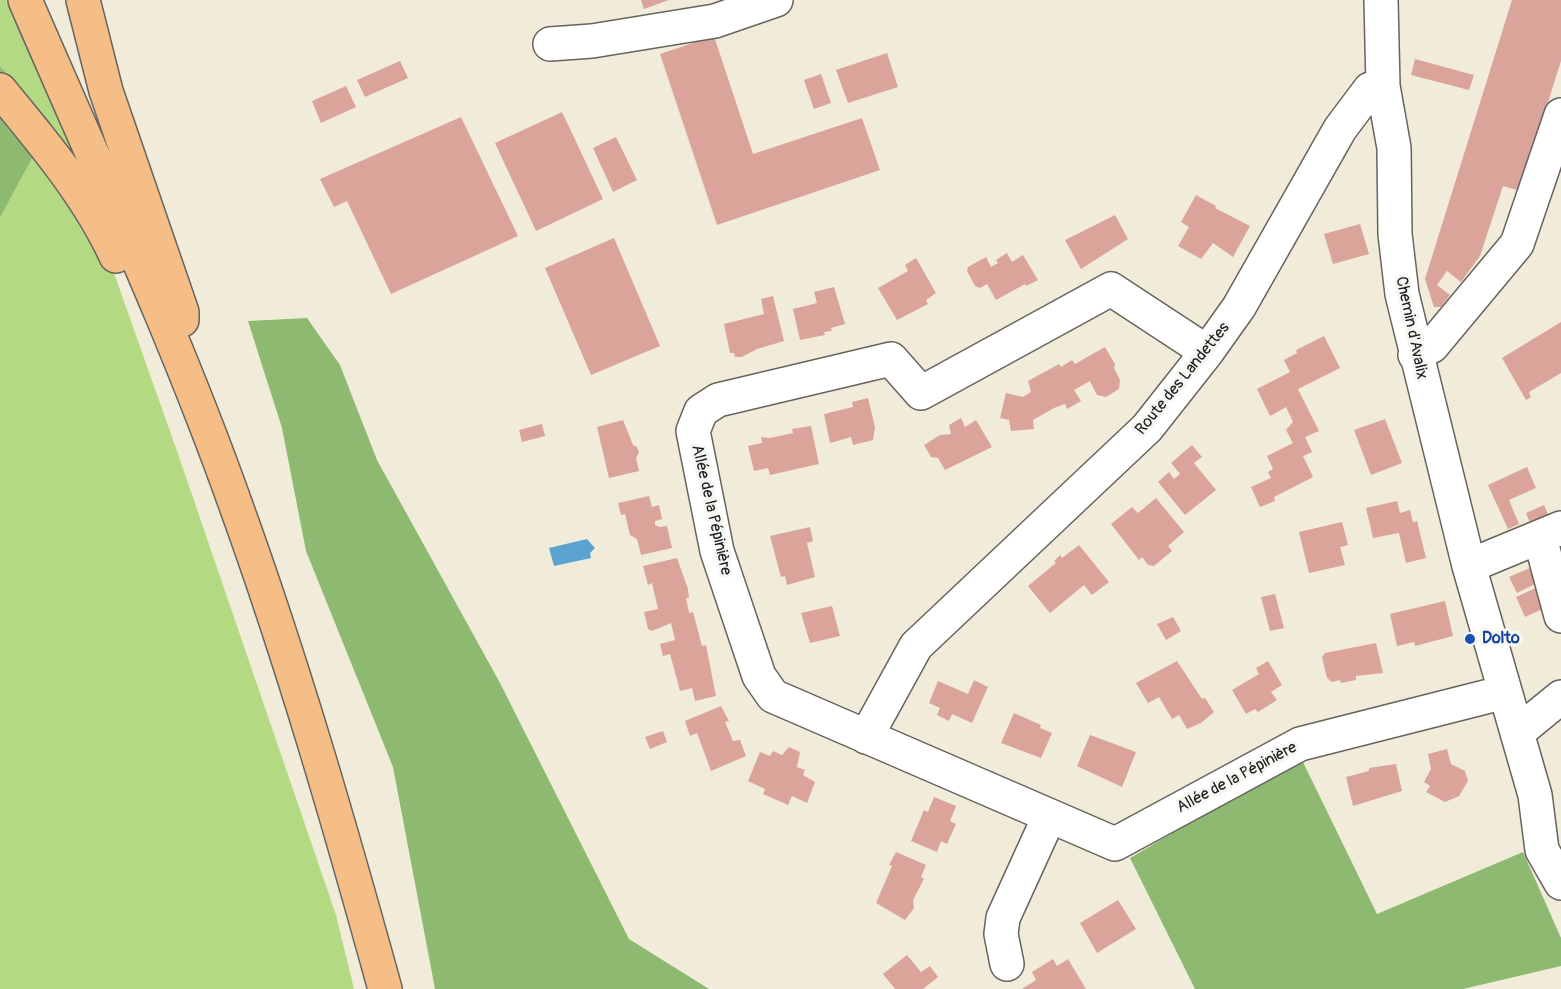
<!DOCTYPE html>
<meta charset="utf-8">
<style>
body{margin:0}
canvas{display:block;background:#f1ebda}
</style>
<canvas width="1561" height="989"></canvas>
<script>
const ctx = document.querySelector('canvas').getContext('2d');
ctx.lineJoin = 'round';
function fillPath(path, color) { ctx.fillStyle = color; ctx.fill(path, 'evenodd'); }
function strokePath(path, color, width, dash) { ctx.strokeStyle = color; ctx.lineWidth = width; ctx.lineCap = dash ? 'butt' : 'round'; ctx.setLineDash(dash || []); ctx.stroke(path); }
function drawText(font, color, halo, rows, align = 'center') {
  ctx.font = font + ' Pangolin,sans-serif'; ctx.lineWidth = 6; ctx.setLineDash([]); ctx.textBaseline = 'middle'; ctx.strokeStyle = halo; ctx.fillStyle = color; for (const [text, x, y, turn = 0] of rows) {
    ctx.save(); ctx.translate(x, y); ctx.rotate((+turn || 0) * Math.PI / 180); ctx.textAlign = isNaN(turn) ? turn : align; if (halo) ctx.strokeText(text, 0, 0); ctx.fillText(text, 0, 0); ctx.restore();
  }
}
fillPath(new Path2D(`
 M0,0H6L59,118L177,451L336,915L354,989H0V218L51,123L0,66Z`), '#b3d983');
fillPath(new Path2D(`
 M0,66L51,123L0,218Z
 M307,318L340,365L377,460L500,683L629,939L709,989H435L393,767L306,551L282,428L248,321Z
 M1301,758L1377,914L1523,852L1561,938V966L1463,989H1195L1130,858Z`), '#8eb971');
fillPath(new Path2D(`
 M587,539L595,548L590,553L591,558L554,566L549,548Z`), '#5ba4d2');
fillPath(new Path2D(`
 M641,0H669L644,9Z
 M1512,0H1561V61L1520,191L1503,186L1480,256L1461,282L1447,271L1437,285L1450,295L1441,307H1434L1425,279Z
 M714,36L753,154L862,118L880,170L717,225L660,54Z
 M887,53L898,87L848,103L836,70Z
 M1415,59L1474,75L1469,90L1411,75Z
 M400,61L408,78L365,97L357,80Z
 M821,74L831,103L814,109L804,80Z
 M346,86L356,107L321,123L312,101Z
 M562,112L603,199L536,231L495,143Z
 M461,117L518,236L391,294L347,201L334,207L320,179Z
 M616,137L637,180L613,192L593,148Z
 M1196,195L1216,206L1215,208L1250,226L1233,257L1213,243L1201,259L1178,246L1189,227L1181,222Z
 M1115,215L1128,239L1081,269L1065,240Z
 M1360,224L1369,254L1333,264L1324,234Z
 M614,238L660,346L591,375L545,268Z
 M1007,253L1012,262L1023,255L1038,280L1026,286L1025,284L996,300L987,284L980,288L975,286L967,271L968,267L986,257L991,267L998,263L996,260Z
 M916,258L936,293L926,300L928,304L897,320L878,288L908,271L905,265Z
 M834,287L845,324L831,328L832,331L824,332L825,335L800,340L793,309L817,303L814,292Z
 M773,296L784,341L757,349L742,357H735L734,353H730L724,324L764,314L761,299Z
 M1561,322V373L1529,392L1531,397L1526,400L1502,358Z
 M1324,336L1340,368L1298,389L1319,431L1305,437L1312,452L1303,456L1313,477L1274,497L1275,501L1260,507L1251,487L1271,478L1268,472L1273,469L1267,456L1293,443L1286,430L1293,422L1286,407L1270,416L1257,389L1290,372L1284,360L1297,353L1296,350Z
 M1105,347L1115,364L1114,368L1120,380L1119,389L1106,397L1097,395L1090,381L1074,390L1081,401L1067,409L1065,404L1054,408L1033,420L1034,429L1011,431L1009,420L1000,418L1006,393L1023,397L1031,392L1028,381L1059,364L1061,367L1072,360L1075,364Z
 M868,398L875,427L873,440L853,445L851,437L830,443L824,414L853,407L852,402Z
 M961,418L965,427L976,420L992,447L945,470L938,458L931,457L924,445L940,435L951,434L949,425Z
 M1385,419L1402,463L1371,475L1354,430Z
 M623,420L633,445L637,447L639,453L636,458L639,471L609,478L597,427Z
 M542,424L545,436L522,442L519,430Z
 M811,426L819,464L770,475L768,468L754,471L748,446L762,443L761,437L770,438L793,433L792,429Z
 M1192,445L1202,457L1194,463L1216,490L1185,515L1158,482L1169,472L1174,479L1180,474L1171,463Z
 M1527,467L1536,488L1509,500L1519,524L1508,529L1488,485Z
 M649,496L652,507L659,505L662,519L655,521V525L660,527L667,526L672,548L641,555L637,539L630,535L625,514L621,515L618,503Z
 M1156,498L1184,532L1168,546L1172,551L1154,566L1148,565L1142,557L1139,560L1111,524L1132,507L1138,513Z
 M1397,501L1400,513L1410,510L1413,522L1417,521L1426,558L1406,563L1399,533L1373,538L1366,508Z
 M1544,505L1552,524L1534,533L1526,513Z
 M1342,522L1348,545L1340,547L1345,565L1309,573L1299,532Z
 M810,527L813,541L807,543L815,577L787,585L785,576L781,577L770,536Z
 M1079,545L1109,582L1092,595L1084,585L1050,613L1028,586L1056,563L1054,561L1060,555L1062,558Z
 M677,558L688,589L689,598H686L689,613L693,612L702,646L706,645L716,696L695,701L692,688L680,691L670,654L663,656L660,644L675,640L671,623L652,631L648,629L644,612L658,609L652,583L648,585L643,566Z
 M1532,567L1539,582L1517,593L1509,577Z
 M1538,587L1547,607L1525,617L1516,597Z
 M1275,594L1284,628L1270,631L1261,597Z
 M1445,601L1453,636L1415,646L1414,642L1397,646L1390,614Z
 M832,606L840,636L810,643L801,613Z
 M1173,617L1181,631L1166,640L1157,624Z
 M1376,643L1383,673L1356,676V680L1341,683L1340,680L1332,682L1327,678L1322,657L1325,653Z
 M1177,661L1202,699L1205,698L1214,712L1201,723L1187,729L1179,715L1172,719L1159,697L1148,703L1136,683Z
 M1268,661L1282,685L1271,692L1277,700L1258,712L1255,709L1246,714L1232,690L1259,674L1256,668Z
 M974,680L988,687L972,723L952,714L949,721L937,715L940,708L929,703L938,681L968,694Z
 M721,706L729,721L725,722L733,741L740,740L746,756L711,771L697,733L690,736L685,721Z
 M1014,713L1041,725L1040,728L1052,733L1041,758L1001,743Z
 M663,731L667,742L650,749L645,737Z
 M1090,735L1136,752L1122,787L1077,766Z
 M789,747L800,752L797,767L805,770L803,775L815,782L807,803L792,796L788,805L763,794L765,789L748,781L760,752L770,756L773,751L782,755Z
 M1447,749L1451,764L1465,771L1468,781L1459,796L1445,802L1426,792L1430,786L1424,782L1431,769L1428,754Z
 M1396,764L1402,791L1353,806L1346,777L1369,771V768Z
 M934,797L956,806L950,821L956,824L947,844L941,841L937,852L911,841L924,810L928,812Z
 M896,852L926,865L921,877L924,879L913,900L914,908L905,920L876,903L892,866L889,865Z
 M1118,900L1136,929L1097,953L1080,923Z
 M907,955L921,972L930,966L938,977L923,989H895L883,974Z
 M1053,959L1057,966L1068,959L1086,989H1022L1036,980L1032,972Z`), '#dba49a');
const minor = new Path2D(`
 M1381,0L1383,86L1394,148L1395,234L1402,294L1469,566L1535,795L1542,850L1561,883
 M550,44L592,41L715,21L776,0
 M1207,352L1111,289L921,393L891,359L718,400L701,411L693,431L717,551L759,676L773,696L1115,844L1300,744L1505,692
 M1415,355L1432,346L1517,244L1561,115
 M1540,538L1561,616
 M1469,566L1561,528
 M1517,733L1561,697
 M866,737L916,646L1147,428L1207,352L1239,307L1340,129L1370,89L1383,86
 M1007,964L1001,934L1003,918L1049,817`);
const major = new Path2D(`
 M25,0C97,167 174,332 235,503C293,663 340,826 385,989
 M83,0L106,91L182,312V320
 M0,90C42,141 88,195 116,256`);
strokePath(minor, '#67645e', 36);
strokePath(major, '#67645e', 36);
strokePath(minor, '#fff', 33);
strokePath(major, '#f5be86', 33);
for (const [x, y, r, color] of [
 [1470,639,6,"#1a4fb4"]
]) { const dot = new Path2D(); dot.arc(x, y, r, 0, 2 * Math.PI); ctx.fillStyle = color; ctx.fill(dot); strokePath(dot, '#f6f6f2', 2); }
drawText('16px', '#1c1c1c', '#f6f6f2', [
 ["Chemin d'Avalix",1411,328,78],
 ["Route des Landettes",1183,379,-51],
 ["Allée de la Pépinière",711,510,77],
 ["Allée de la Pépinière",1237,778,-28]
]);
drawText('bold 16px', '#164399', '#f6f6f2', [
 ["Dolto",1482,639]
], 'left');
</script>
